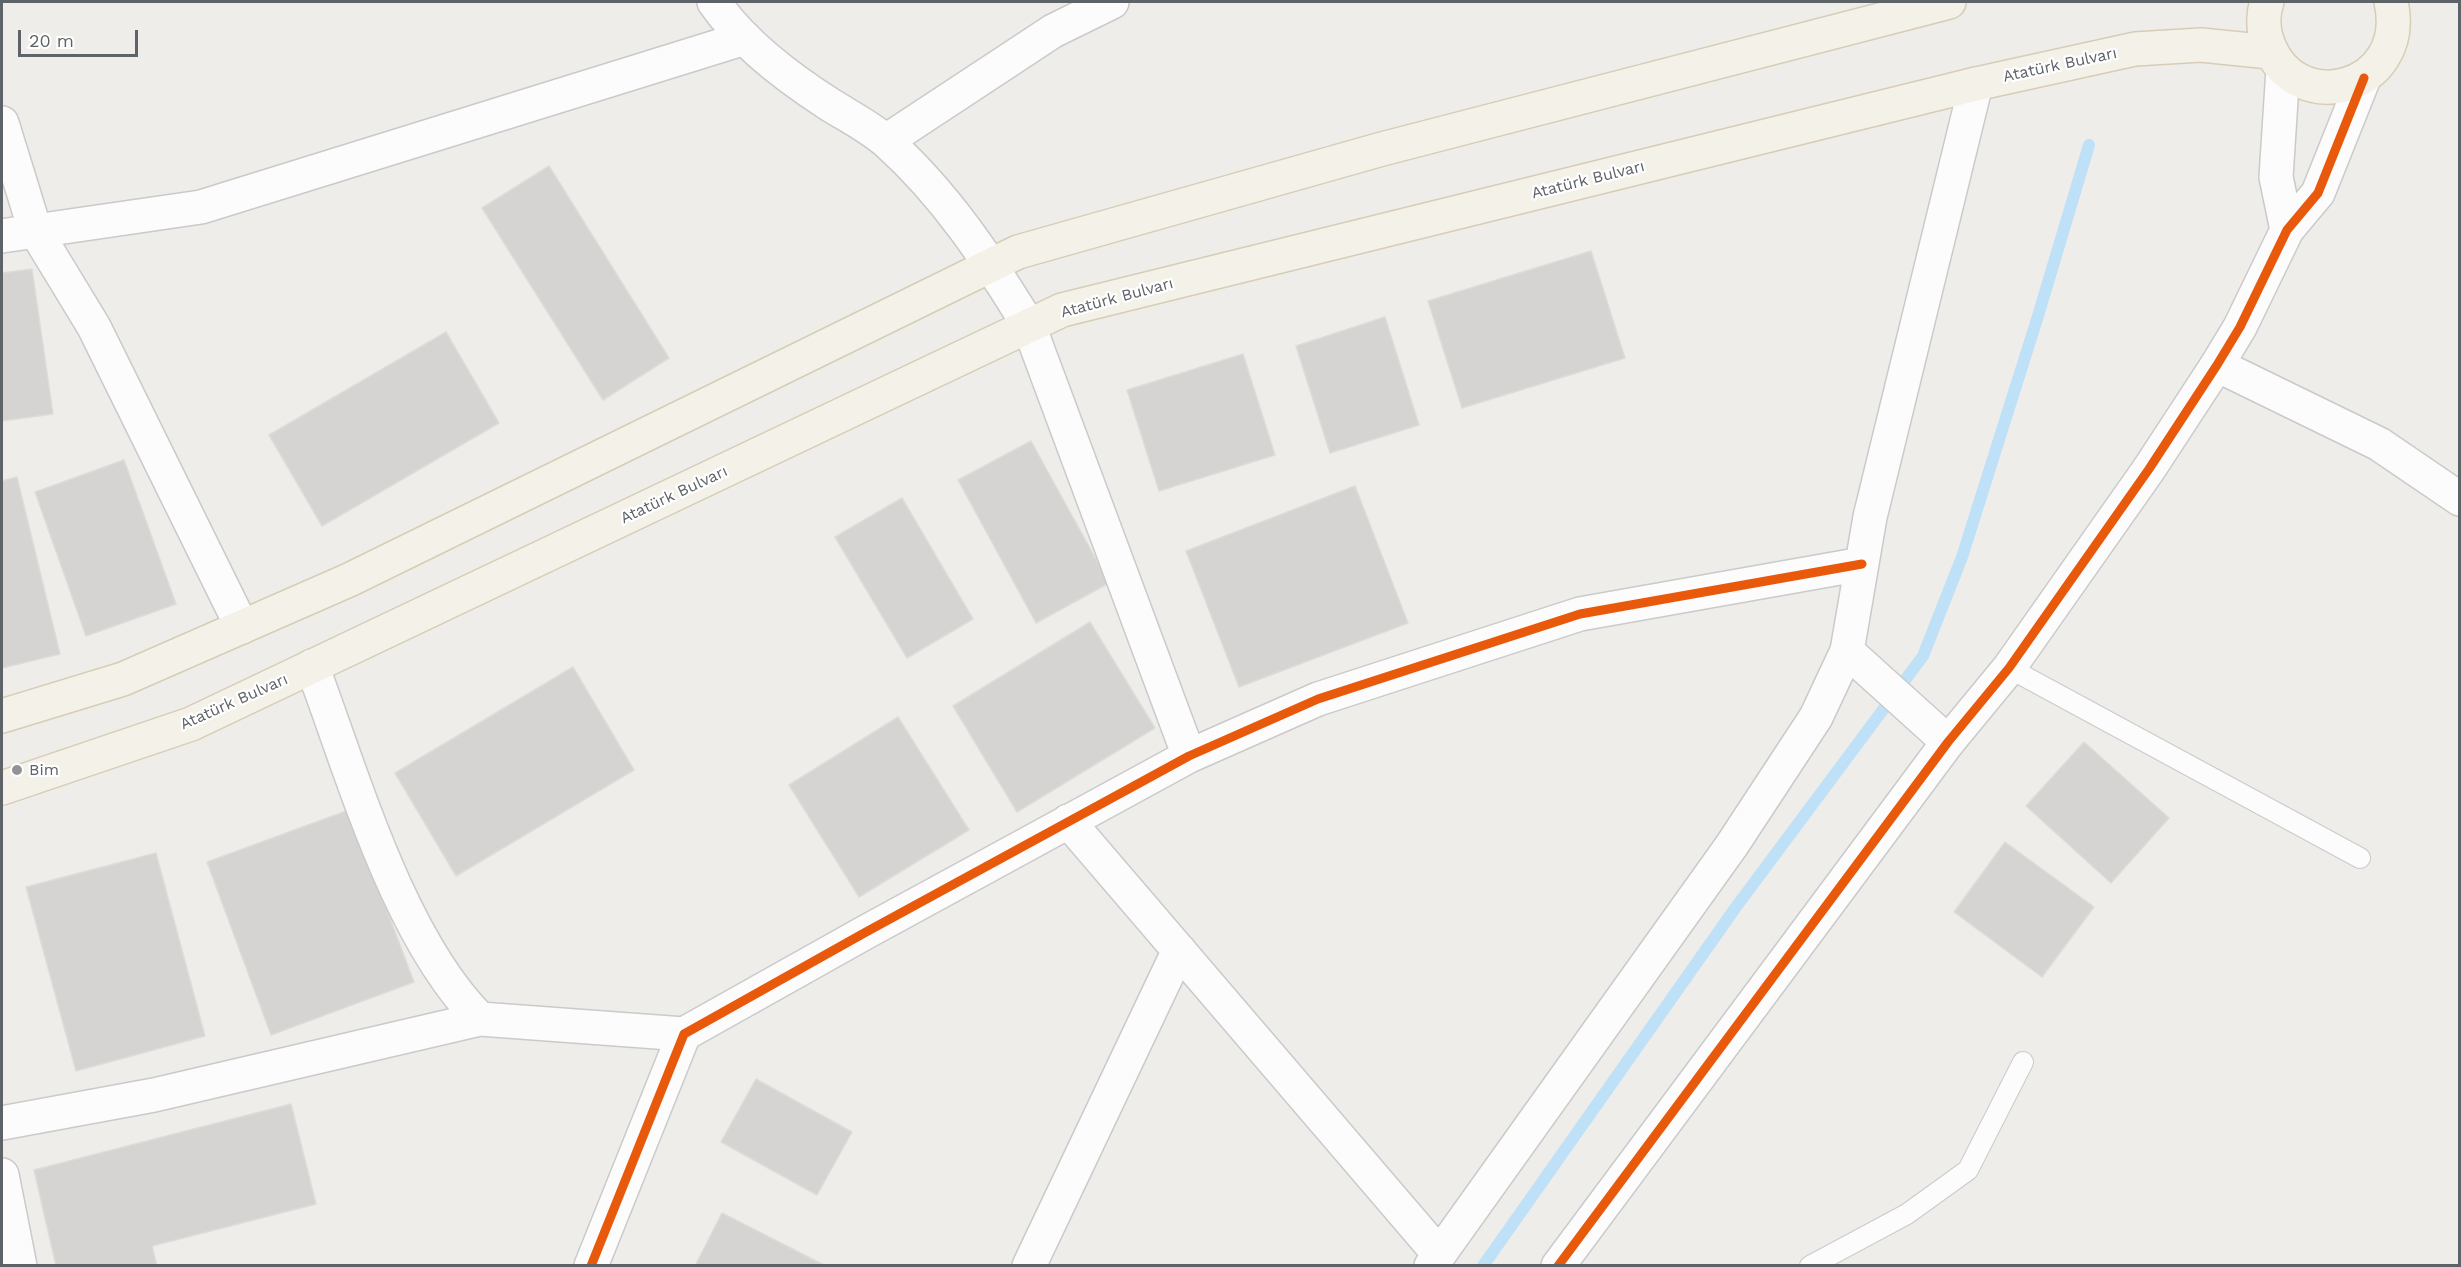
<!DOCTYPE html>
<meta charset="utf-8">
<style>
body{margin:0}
#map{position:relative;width:2461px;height:1267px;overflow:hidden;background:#efede9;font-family:"Work Sans",sans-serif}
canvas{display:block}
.frame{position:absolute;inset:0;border:3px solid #5e6368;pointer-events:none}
.scale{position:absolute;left:18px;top:30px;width:120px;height:27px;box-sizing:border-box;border:3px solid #5e6368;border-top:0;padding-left:8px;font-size:18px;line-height:21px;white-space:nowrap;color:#5e6368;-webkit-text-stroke:4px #fff;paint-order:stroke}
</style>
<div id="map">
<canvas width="2461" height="1267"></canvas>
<div class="frame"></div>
<div class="scale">20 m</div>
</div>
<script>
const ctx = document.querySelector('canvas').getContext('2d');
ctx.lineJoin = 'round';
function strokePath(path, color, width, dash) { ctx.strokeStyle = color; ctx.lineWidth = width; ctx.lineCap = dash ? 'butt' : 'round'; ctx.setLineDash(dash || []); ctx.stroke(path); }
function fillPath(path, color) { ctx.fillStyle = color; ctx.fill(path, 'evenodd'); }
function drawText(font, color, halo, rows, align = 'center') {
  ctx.font = font + ' "Work Sans",sans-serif'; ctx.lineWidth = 4.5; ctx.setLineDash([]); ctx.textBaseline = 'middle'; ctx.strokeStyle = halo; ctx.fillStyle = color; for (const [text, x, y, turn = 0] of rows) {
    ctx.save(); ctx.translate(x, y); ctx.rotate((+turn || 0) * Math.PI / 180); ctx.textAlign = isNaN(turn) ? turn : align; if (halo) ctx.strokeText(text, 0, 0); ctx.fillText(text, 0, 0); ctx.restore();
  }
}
strokePath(new Path2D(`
 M1483,1266L1736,907L1923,656L1962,557L2038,316L2089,145`), '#bee1f8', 12);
const building = new Path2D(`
 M549,166L669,358L603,400L482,208Z
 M1591,251L1625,358L1462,408L1428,301Z
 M32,269L53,414L2,421V273Z
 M1385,317L1419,425L1330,453L1296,346Z
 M446,332L499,423L322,526L269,435Z
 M1243,354L1275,455L1159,491L1127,390Z
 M1031,441L1109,583L1036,623L958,480Z
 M124,460L176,604L86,636L35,492Z
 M17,477L60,654L2,668V481Z
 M1355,486L1408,623L1239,687L1186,551Z
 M902,498L973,619L907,658L835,537Z
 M1090,622L1155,728L1017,812L953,706Z
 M573,667L634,770L456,876L395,773Z
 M898,717L969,830L859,897L789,785Z
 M2084,742L2169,818L2111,883L2026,806Z
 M349,810L414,982L271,1035L207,862Z
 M2005,842L2094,907L2042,977L1954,912Z
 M156,853L205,1036L76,1071L26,887Z
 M756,1079L852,1132L817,1195L721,1142Z
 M291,1104L316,1204L152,1246L157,1266H56L34,1170Z
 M722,1213L826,1266H695Z`);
fillPath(building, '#d5d4d2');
strokePath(building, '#dedcd8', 1.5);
const service = new Path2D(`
 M2009,668L2360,858
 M1810,1266L1907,1214L1968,1170L2023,1062`);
const minor = new Path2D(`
 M714,2C742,43 787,77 829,104C848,116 870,127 887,142C946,195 988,259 1029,326L1189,756
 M2,123L35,230L94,327L242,627
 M886,141L1053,31L1112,2
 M2,236L201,207L745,38
 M2217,365L2379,444L2460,499
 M312,666C353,775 398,937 480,1019
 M1948,742L1847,651L1870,517L1976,84
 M1068,821L1439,1254
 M2,1123L154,1095L480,1019L684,1034
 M2,1175L20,1266
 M591,1266L684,1034L866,932L1189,756L1318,699L1580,614L1862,564
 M1029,1266L1179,950`);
const tertiary = new Path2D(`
 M2283,69L2276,177L2287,230
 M1431,1266L1732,845L1816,717L1847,651
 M1558,1266L1948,742L2009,668L2149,469L2217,365L2240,327L2287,230L2318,193L2364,78`);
const primary = new Path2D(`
 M2267,2C2263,12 2263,27 2266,37C2290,122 2411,91 2391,2
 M2,716L123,679L349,580L1018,252L1382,149L1949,2
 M2,788L191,724L1062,310L1976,84L2135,49L2201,45L2270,52`);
strokePath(service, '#cacaca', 22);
strokePath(minor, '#cacaca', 36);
strokePath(tertiary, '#cacaca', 36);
strokePath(primary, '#d7cdb6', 36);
strokePath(service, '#fdfcfc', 20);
strokePath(minor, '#fdfcfc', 33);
strokePath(tertiary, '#fdfcfc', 33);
strokePath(primary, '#f4f1e9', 33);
strokePath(new Path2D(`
 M591,1266L684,1034L866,932L1189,756L1318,699L1580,614L1862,564
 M1558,1266L1948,742L2009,668L2149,469L2217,365L2240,327L2287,230L2318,193L2364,78`), '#e8590c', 9);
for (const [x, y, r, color] of [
 [17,770,6,"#919395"]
]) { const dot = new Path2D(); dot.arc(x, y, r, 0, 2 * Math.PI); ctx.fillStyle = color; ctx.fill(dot); strokePath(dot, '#fff', 2); }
drawText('16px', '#5e6368', '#fff', [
 ["Atatürk Bulvarı",2060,65,-12],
 ["Atatürk Bulvarı",1588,180,-14],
 ["Atatürk Bulvarı",1117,298,-15],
 ["Atatürk Bulvarı",674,495,-25],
 ["Atatürk Bulvarı",234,702,-24]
]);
drawText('16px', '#5e6368', '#fff', [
 ["Bim",29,770]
], 'left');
</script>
